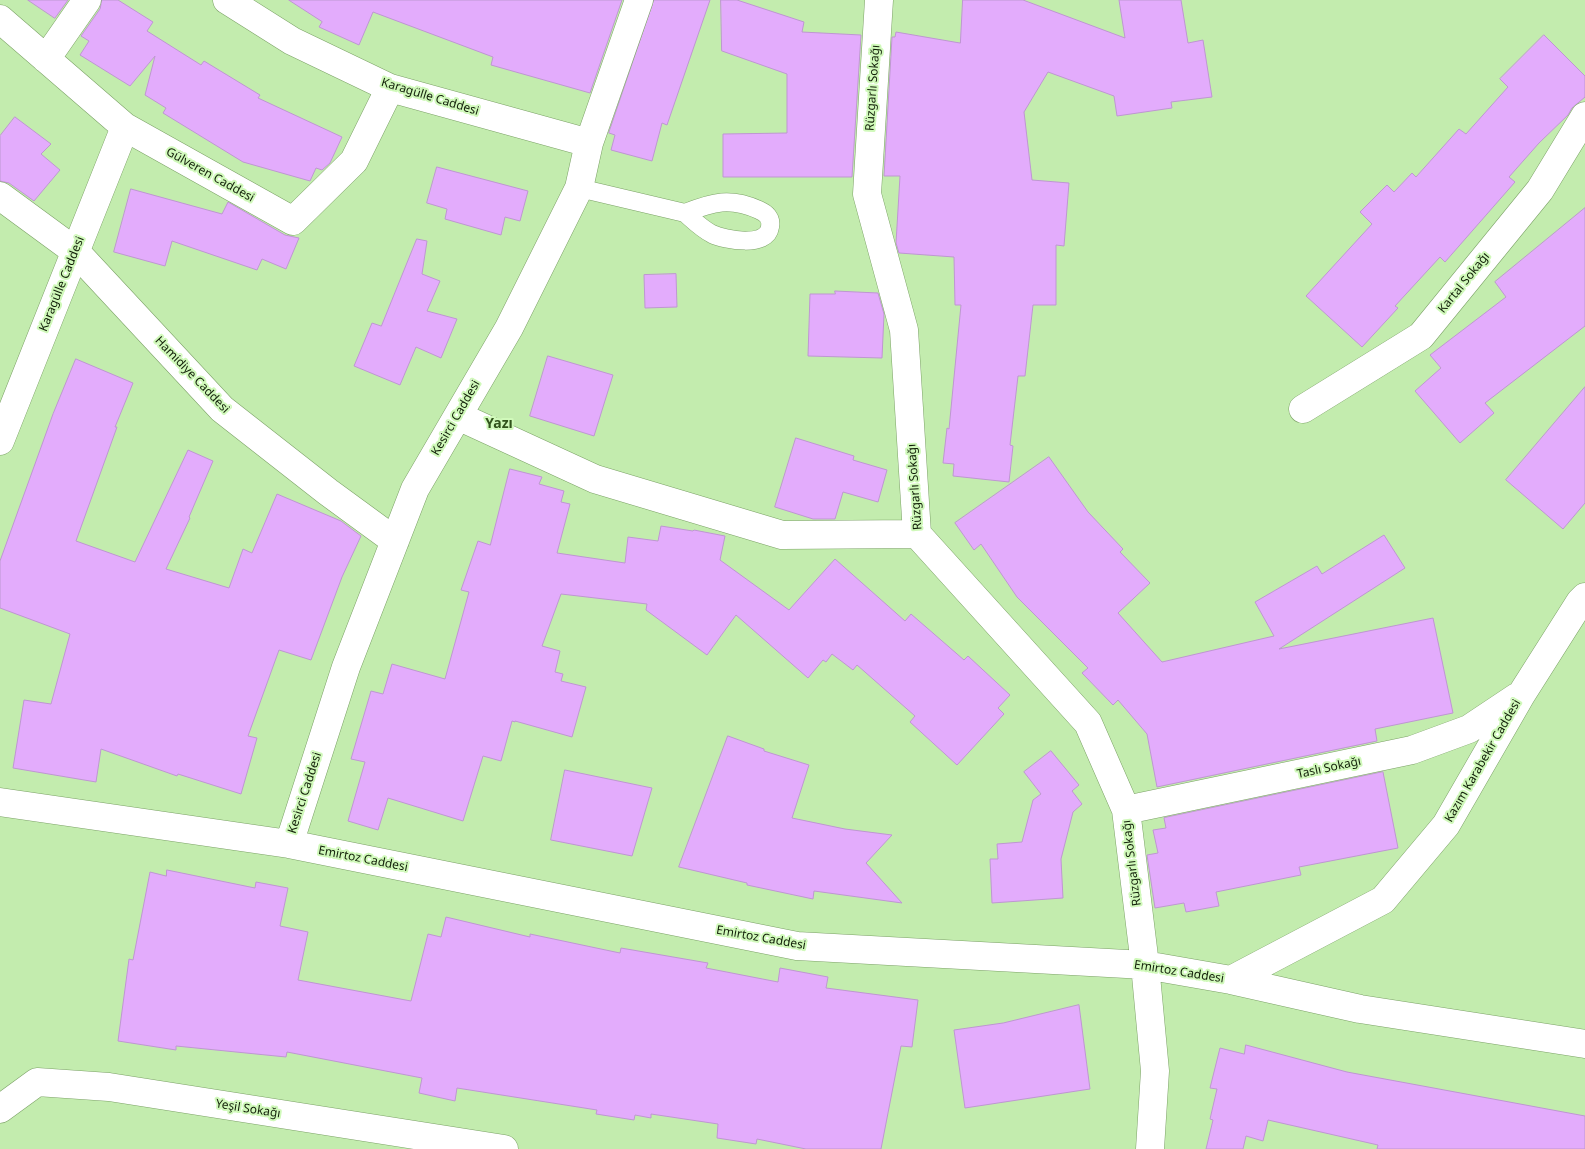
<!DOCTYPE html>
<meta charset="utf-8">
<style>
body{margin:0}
canvas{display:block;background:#c3ecae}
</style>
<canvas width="1585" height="1149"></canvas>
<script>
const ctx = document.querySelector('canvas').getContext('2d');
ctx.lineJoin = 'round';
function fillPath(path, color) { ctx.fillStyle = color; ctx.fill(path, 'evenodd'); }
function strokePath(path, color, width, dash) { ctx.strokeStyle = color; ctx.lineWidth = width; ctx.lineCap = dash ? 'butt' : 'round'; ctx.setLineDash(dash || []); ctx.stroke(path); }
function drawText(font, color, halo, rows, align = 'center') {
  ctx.font = font + ' "Noto Sans",sans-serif'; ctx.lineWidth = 4; ctx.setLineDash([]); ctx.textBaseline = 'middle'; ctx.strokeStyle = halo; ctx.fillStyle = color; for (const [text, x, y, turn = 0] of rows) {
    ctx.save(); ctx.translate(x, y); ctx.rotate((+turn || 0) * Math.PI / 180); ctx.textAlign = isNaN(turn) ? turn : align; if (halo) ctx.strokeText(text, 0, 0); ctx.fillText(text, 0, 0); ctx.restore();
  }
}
const building = new Path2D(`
 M28,0H68L55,18Z
 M102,0H118L153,22L147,31L201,65L204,61L260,95L258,98L342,137L330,163L322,170L316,168L310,181L243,162L163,113L166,108L145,95L155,56L130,86L80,55L89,41L81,36L100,9Z
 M289,0H622L590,93L491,65L493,57L373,12L359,45L319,27L322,22Z
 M654,0H710L667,125L662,123L652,161L611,150L615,135L609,133Z
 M721,0H737L804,22L802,32L861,35L852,177H723V134L787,133V74L722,51Z
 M963,0H1023L1125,38L1119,0H1181L1188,43L1203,40L1212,97L1171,102L1172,108L1117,116L1114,96L1048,72L1024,112L1032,180L1069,183L1064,246L1056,245V305H1033L1025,376H1018L1010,445L1013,446L1009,482L953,476L954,464L943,463L947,428L949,429L961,305H955L954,257L899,253L896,243L900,176H884L892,37H895L896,32L960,43Z
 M1544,35L1585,76V97L1572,108L1568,115L1539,143L1509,177L1515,182L1445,262L1440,257L1395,306L1398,308L1362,347L1306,296L1372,224L1360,212L1387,185L1394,192L1412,173L1416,177L1459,129L1466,134L1508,87L1500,79Z
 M15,117L51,144L41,154L60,170L34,201L9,183L0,181V136Z
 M437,167L528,191L520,221L505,217L501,235L445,219L447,209L427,203Z
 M131,189L222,214L228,202L285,235L299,238L286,269L262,259L257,270L172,241L165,266L114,252Z
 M1585,208V326L1485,403L1494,413L1460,443L1415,391L1441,368L1430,355L1506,297L1495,282Z
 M417,239L427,241L422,274L440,281L427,311L457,319L441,358L416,347L400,385L354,366L372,323L381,326Z
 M676,274L677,307L645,308L644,275Z
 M835,291L878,293L884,314L882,358L808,356L810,294H835Z
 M548,356L613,375L594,436L530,416Z
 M76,359L133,383L115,427H117L76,541L135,562L188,450L213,461L189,517L190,518L166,569L229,588L243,549L252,553L277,494L341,521L361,536L342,577L311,660L279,650L248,736L257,738L241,794L178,774L177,776L101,749L96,782L13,768L24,700L51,704L70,634L0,608V561L53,414Z
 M1585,387V503L1563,529L1506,480Z
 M796,438L854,456L853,460L887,470L878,502L843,492L835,519H813L775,507Z
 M1049,457L1088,512L1123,549L1120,552L1150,583L1118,613L1162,662L1274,636L1255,602L1317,566L1322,574L1384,535L1405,568L1279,649L1433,618L1453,713L1375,729L1377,741L1157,787L1147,734L1118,700L1113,705L1082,673L1088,668L1017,597L981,544L974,550L955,523Z
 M510,469L542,477L539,484L564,491L561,502L570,504L557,553L625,563L628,537L658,541L661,526L693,531L694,530L725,536L720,560L789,610L835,559L905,621L911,614L964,660L968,656L1010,695L998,708L1004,714L957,765L910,722L915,716L857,665L853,670L832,654L826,662L823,660L808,678L736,615L707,655L646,610L647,604L561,594L542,646L560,651L555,672L563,674L561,681L586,687L572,737L515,721V722L512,721L501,761L483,756L463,821L388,798L378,830L348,821L365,762L351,759L371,691L383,694L392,664L445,679L469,592L461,590L478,541L490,545Z
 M728,736L764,749V751L809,765L792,818L845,829L892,835L866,863L902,903L814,891L813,899L747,885V883L679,867Z
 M1051,751L1079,785L1072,791L1082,804L1073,812L1061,859L1063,898L992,903L990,859H998L997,844L1022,842L1033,800L1041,794L1024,772Z
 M565,770L652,788L632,856L551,840Z
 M1383,772L1398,848L1299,867L1301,875L1216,892L1219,906L1186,912L1184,903L1155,908L1147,855L1158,853L1153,830L1166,828L1164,818Z
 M167,870L255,888L256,882L288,888L280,926L308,932L298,980L411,1001L428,934L441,937L446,917L530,937V934L620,953L621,948L708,963L706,968L778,982L780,968L828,977L826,988L918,1000L912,1047L901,1046L881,1149H806L757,1139L756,1144L717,1138L718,1124L651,1114V1118L635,1115L634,1120L596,1114L597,1110L457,1088L455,1101L419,1093L422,1078L287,1052L286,1057L176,1046V1050L118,1041L129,959L133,960L150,872L166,876Z
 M1079,1005L1090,1089L965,1108L954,1030L1003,1023Z
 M1246,1045L1347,1072L1585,1116V1149H1377L1378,1145L1268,1120L1263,1141L1246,1136L1243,1149H1206L1213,1120L1210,1119L1217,1089L1210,1088L1220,1048L1244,1054Z`);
fillPath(building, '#e3acfc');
strokePath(building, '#be97d1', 1);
const lane = new Path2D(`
 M579,188L685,213C694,221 702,229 712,234C725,240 767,248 770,227C772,218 766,213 759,210C730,197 713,202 685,213`);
const street = new Path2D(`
 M227,0L292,41L390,88L589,143
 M879,0L867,194L904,330L917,534L1088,723L1126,810L1145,965L1155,1071L1150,1149
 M0,19L125,127L293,221L354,161L390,88
 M46,59L87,0
 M0,196L75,251L222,409L328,492L395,541
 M1303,409L1421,336L1540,190L1585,116
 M458,416L595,479L782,535L917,534
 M0,441L125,127
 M0,802L289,844L797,946L1145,965L1231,980L1360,1009L1585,1044
 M1126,810L1412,750L1469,729L1517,697
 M289,844L346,667L415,489L509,328L579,188L589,143L639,0
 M1231,980L1383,900L1446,825L1521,695L1580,602L1585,597
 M0,1109L37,1082L109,1087L504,1149`);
strokePath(lane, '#7ca267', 19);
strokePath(street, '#7ca267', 29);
strokePath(lane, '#fff', 18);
strokePath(street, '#fff', 28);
drawText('12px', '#111f08', '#d0f9ba', [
 ["Rüzgarlı Sokağı",873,88,-86],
 ["Karagülle Caddesi",430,97,17],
 ["Gülveren Caddesi",210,175,29],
 ["Kartal Sokağı",1464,283,-51],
 ["Karagülle Caddesi",62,284,-68],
 ["Hamidiye Caddesi",192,375,46],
 ["Kesirci Caddesi",456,418,-60],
 ["Rüzgarlı Sokağı",915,487,-94],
 ["Kazım Karabekir Caddesi",1483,761,-60],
 ["Taslı Sokağı",1329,768,-12],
 ["Kesirci Caddesi",305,793,-72],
 ["Emirtoz Caddesi",363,859,11],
 ["Rüzgarlı Sokağı",1132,863,-97],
 ["Emirtoz Caddesi",761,938,10],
 ["Emirtoz Caddesi",1179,972,9],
 ["Yeşil Sokağı",248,1109,9]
]);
drawText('bold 14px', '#31531b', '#d0f9ba', [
 ["Yazı",499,424]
]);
</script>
